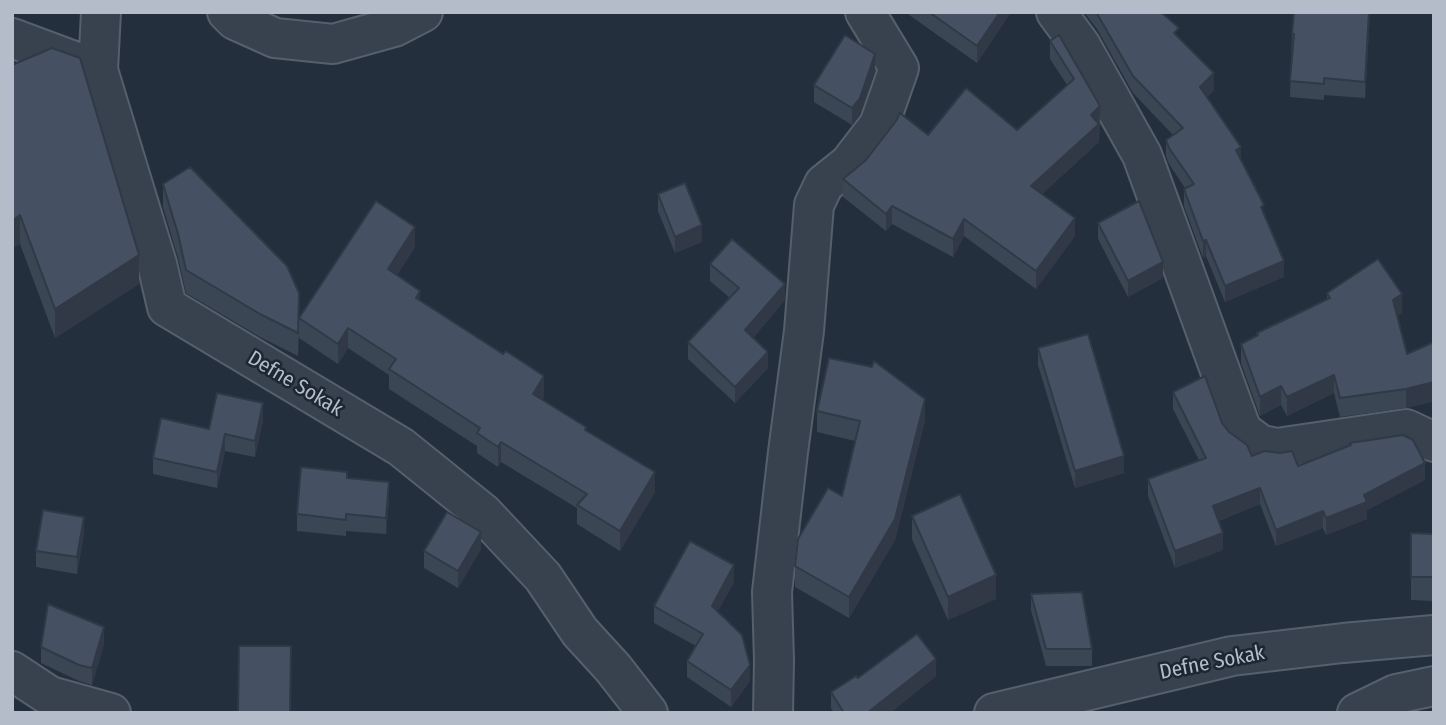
<!DOCTYPE html>
<style>
body{margin:0}
#map{position:relative;width:1446px;height:725px;overflow:hidden;background:#242f3e;font-family:"Fira Sans Condensed",sans-serif}
canvas{display:block}
.frame{position:absolute;inset:0;border:14px solid #b4bcc9;pointer-events:none}
</style>
<div id="map">
<canvas width="1446" height="725"></canvas>
<div class="frame"></div>
</div>
<script>
const ctx = document.querySelector('canvas').getContext('2d');
ctx.lineJoin = 'round';
function strokePath(path, color, width, dash) { ctx.strokeStyle = color; ctx.lineWidth = width; ctx.lineCap = dash ? 'butt' : 'round'; ctx.setLineDash(dash || []); ctx.stroke(path); }
function fillPath(path, color) { ctx.fillStyle = color; ctx.fill(path, 'evenodd'); }
function drawText(font, color, halo, rows, align = 'center') {
  ctx.font = font + ' "Fira Sans Condensed",sans-serif'; ctx.lineWidth = 5; ctx.setLineDash([]); ctx.textBaseline = 'middle'; ctx.strokeStyle = halo; ctx.fillStyle = color; for (const [text, x, y, turn = 0] of rows) {
    ctx.save(); ctx.translate(x, y); ctx.rotate((+turn || 0) * Math.PI / 180); ctx.textAlign = isNaN(turn) ? turn : align; if (halo) ctx.strokeText(text, 0, 0); ctx.fillText(text, 0, 0); ctx.restore();
  }
}
const minor = new Path2D(`
 M227,12L235,20L275,38L333,44L394,27L423,12
 M1056,12L1081,46L1142,155L1242,431L1261,445L1277,448L1406,429L1434,442
 M12,38L98,70L157,264L167,307L401,447L483,513L543,577L580,632L613,668L648,713
 M98,70L101,12
 M12,671L50,696L111,713
 M773,713L774,661L772,592L788,452L804,331L814,205L824,184L849,164L879,125L899,68L865,12
 M994,713L1232,656L1343,643L1434,635
 M1357,713L1396,694L1434,686`);
strokePath(minor, '#565f6c', 42);
strokePath(minor, '#38414e', 38);
fillPath(new Path2D(`
 M905,12H1011L977,63Z
 M1084,12H1161L1214,90L1207,97L1241,159L1264,214L1284,277L1225,302L1206,256L1203,258L1184,206V189L1185,188L1169,164L1166,156V140L1173,135L1133,93L1097,29Z
 M1370,12L1365,98L1324,95V100L1290,97L1292,34Z
 M1050,41L1100,106L1099,142L1042,194L1075,236L1036,289L964,236L953,257L892,224L886,231L843,197V179L928,135L1017,130L1067,85L1050,59Z
 M12,65L139,284L55,338L20,244Z
 M875,71L860,114L852,125L814,102V85Z
 M163,184L299,318L415,247L397,275L420,301L544,396L542,400L586,431L655,492L620,551L577,524V508L501,462L498,467L477,453V446L389,389V375L348,348L338,364L299,338V329L298,356L260,337L186,293L178,258L163,207Z
 M658,194L702,242L675,253L658,211Z
 M1098,223L1163,278L1128,297L1098,239Z
 M710,264L785,300L753,338L768,368L735,403L688,359V342L730,298L710,281Z
 M1327,293L1402,313L1397,316L1407,354L1434,342V401L1406,408L1340,417L1334,393L1287,416L1281,405L1260,416L1241,363V344L1257,335V333L1327,300Z
 M1038,348L1124,473L1075,488L1038,365Z
 M1173,392L1222,423L1229,432L1252,456L1298,466L1425,480L1367,510V519L1326,535L1323,528L1276,546L1260,504L1219,521L1223,550L1175,568L1148,496V479L1199,460L1173,409Z
 M817,411L925,420L895,540L849,618L795,587V566L842,496L855,441L817,432Z
 M263,420L255,457L225,451L217,488L153,474V458L209,429Z
 M347,478L389,499L386,534L346,531V536L297,531V514Z
 M912,516L996,599L948,620L912,539Z
 M84,533L77,574L36,567V551Z
 M1411,533L1434,534V601L1411,600Z
 M481,549L458,588L424,568V551Z
 M734,582L718,611L750,681L731,707L687,677V661L696,646L654,623V606Z
 M1031,594L1092,649V666H1046L1031,610Z
 M104,644L92,685L79,681L41,663V647Z
 M936,676L890,713H834L831,708V692L858,678Z`), '#3b4654');
fillPath(new Path2D(`
 M1000,12H1011L977,63V46Z
 M1369,12H1370L1365,98V82Z
 M875,54V71L860,114L852,125V108Z
 M1214,73V90L1200,104V87Z
 M1100,106L1099,142L1031,204V186L1091,115Z
 M1241,147V163L1236,150Z
 M892,206V224L886,231V214Z
 M20,215V244L12,249V221Z
 M1075,218V236L1036,289V271Z
 M964,219V236L953,257V239Z
 M702,225V242L675,253V237Z
 M415,227V247L388,289V269Z
 M1206,240V256L1203,258V241Z
 M139,255V284L55,338V309Z
 M1284,261V277L1225,302V286Z
 M1163,262V278L1128,297V281Z
 M785,284V300L745,347V330Z
 M420,291V311L416,298Z
 M1402,294V313L1393,319V300Z
 M348,328V348L338,364V344Z
 M768,352V368L735,403V387Z
 M1334,375V393L1287,416V397Z
 M544,376V396L533,414V394Z
 M1434,382V401L1406,408V389Z
 M1281,386V405L1260,416V397Z
 M925,399V420L895,540L849,618V597Z
 M263,403V420L255,457V441Z
 M225,434V451L217,488V472Z
 M501,442V462L498,467V447Z
 M1124,456V473L1075,488V471Z
 M1425,463V480L1367,510V519L1326,535V518L1364,495Z
 M655,472V492L620,551V531Z
 M389,482V499L386,534V518Z
 M1260,488V504L1213,523V506Z
 M1323,511V528L1276,546V530Z
 M84,517V533L77,574V557Z
 M481,532V549L458,588V571Z
 M1223,533V550L1175,568V551Z
 M734,565V582L712,622V606Z
 M996,575V599L948,620V597Z
 M104,627V644L92,685V668Z
 M936,659V676L890,713H867Z
 M750,665V681L731,707V690Z`), '#303945');
const building = new Path2D(`
 M929,12H1000L977,46Z
 M1096,12H1161L1179,28L1174,33L1214,73L1200,87L1241,147L1236,150L1264,205L1261,207L1284,261L1225,286L1206,240L1203,241L1184,189L1194,184L1169,148L1166,140L1183,128L1133,76Z
 M1294,12H1369L1365,82L1324,78V84L1290,81L1294,34H1292Z
 M845,35L875,54L860,98L852,108L814,85Z
 M1059,35L1100,106L1091,115L1099,124L1031,186L1075,218L1036,271L964,219L953,239L892,206L886,214L843,179L866,160L896,121L900,113L928,135L966,88L1017,130L1074,79L1050,41Z
 M52,48L80,58L139,255L55,309L20,215L12,221V65Z
 M190,167L287,266L299,293L298,333L260,314L186,270L178,234L163,184Z
 M685,183L702,225L675,237L658,194Z
 M376,201L415,227L388,269L420,291L416,298L503,354L506,351L544,376L533,394L586,427L585,430L655,472L620,531L577,505L587,494L501,442L498,447L477,433L480,428L389,369L396,359L348,328L338,344L299,318Z
 M1139,201L1163,262L1128,281L1098,223Z
 M732,239L785,284L745,330L768,352L735,387L688,342L739,288L710,264Z
 M1378,259L1402,294L1393,300L1407,354L1434,342V382L1406,389L1340,398L1334,375L1287,397L1281,386L1260,397L1241,344L1258,335L1257,333L1330,298L1327,293Z
 M1088,334L1124,456L1075,471L1038,348Z
 M829,358L872,367L874,361L925,399L895,519L849,597L795,566L798,539L828,488L842,496L860,421L817,411Z
 M1205,376L1222,423L1229,432L1247,445L1252,456L1264,451L1280,453L1292,451L1298,466L1351,445L1350,443L1403,435L1413,440L1425,463L1364,495L1367,502L1326,518L1323,511L1276,530L1260,488L1213,506L1223,533L1175,551L1148,479L1206,458L1173,392Z
 M217,393L263,403L255,441L225,434L217,472L153,458L161,418L209,429Z
 M301,467L347,472V478L389,482L386,518L346,514V520L297,514Z
 M960,494L996,575L948,597L912,516Z
 M43,510L84,517L77,557L36,551Z
 M447,512L481,532L458,571L424,551Z
 M1411,533L1434,534V577H1411Z
 M690,541L734,565L712,606L742,635L750,665L731,690L687,661L703,634L654,606Z
 M1082,592L1092,649H1046L1031,594Z
 M48,604L104,627L92,668L79,665L41,647Z
 M917,634L936,659L867,713H844L831,692L856,676L858,678Z
 M239,646H291L290,713H238Z`);
fillPath(building, '#455162');
strokePath(building, '#303945', 2);
drawText('21px', '#b4bcc9', '#1d2633', [
 ["Defne Sokak",295,384,31],
 ["Defne Sokak",1212,663,-11]
]);
</script>
